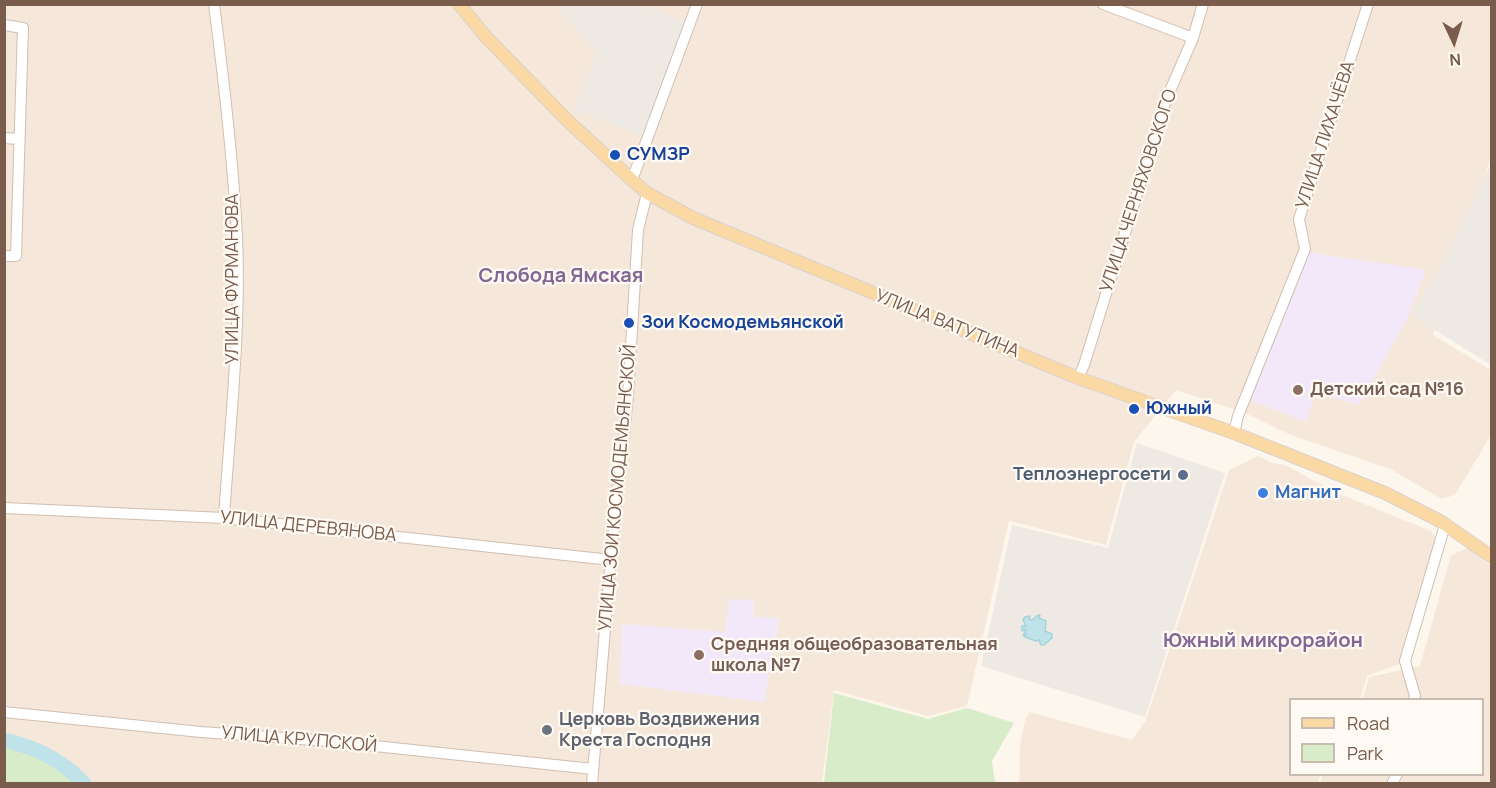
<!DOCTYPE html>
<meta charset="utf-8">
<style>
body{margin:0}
#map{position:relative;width:1496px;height:788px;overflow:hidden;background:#fdf6ec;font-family:Manrope,sans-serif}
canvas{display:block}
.frame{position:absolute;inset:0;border:6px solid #7a5c4d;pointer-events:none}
.legend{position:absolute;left:1289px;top:698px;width:195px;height:78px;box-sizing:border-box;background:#fffaf3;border:2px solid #cabbb1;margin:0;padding:8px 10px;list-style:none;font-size:18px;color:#7a5c4d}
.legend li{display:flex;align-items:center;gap:12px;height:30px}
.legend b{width:30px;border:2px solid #cabbb1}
.north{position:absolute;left:1424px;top:12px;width:60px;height:60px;-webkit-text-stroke:4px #fffaf3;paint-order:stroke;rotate:176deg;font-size:16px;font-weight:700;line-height:24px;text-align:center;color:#7a5c4d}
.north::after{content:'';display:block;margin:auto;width:21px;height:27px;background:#7a5c4d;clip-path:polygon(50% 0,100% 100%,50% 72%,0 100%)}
</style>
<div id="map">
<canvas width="1496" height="788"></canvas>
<div class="frame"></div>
<ul class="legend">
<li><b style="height:8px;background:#fbd9a5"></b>Road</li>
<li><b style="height:16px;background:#d8ecc9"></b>Park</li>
</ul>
<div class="north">N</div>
</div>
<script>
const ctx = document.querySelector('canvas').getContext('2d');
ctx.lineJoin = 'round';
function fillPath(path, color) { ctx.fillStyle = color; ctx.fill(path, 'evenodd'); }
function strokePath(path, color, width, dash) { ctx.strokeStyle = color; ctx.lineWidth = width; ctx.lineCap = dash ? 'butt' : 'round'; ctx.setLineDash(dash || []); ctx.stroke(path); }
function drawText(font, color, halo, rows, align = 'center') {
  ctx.font = font + ' Manrope,sans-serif'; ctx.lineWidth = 4.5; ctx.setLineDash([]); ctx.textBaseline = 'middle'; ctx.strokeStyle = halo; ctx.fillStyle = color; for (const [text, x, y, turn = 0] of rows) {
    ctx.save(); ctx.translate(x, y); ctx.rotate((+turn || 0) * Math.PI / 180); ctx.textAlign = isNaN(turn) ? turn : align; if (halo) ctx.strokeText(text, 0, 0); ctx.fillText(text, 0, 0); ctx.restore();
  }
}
fillPath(new Path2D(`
 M5,5H1491V157L1433,335L1491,370V435L1455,495L1442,499L1390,469L1291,435L1245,413L1176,390L1134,442L1106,545L1009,521L967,706L928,716L834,690L822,783L5,784Z
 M1258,456L1273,463L1285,465L1337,493L1431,531L1437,539L1407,661L1367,676L1360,699L1290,700V774L1320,775L1318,783L1019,784L1020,745L1024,724L1029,712L1132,740L1146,720L1229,470Z
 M1468,548L1491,566V783L1320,784L1322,775L1482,774V700L1363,699L1369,677L1420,666L1451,555Z`), '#f5e8da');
fillPath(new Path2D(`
 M556,5H641L685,23L643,137L574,109L596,53Z
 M1491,163L1492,365H1491L1411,315L1438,270Z
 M1137,443L1225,473L1145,717L981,666L1012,525L1108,548Z`), '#efe9e4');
fillPath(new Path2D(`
 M1307,252L1426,270L1408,317L1359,405L1315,393L1306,422L1247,399Z
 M729,599L754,600L753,617L779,618L764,702L620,684L622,624L725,632Z`), '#f3e8fa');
fillPath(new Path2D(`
 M834,693L928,719L967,708L1014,723L992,761L995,783H824Z
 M5,744C32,750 59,763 79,783H5Z`), '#d8ecc9');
const water = new Path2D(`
 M1038,615H1040L1039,618L1046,621L1045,631L1052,634V638L1044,645H1041L1039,640L1036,641L1025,637L1026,634L1023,636L1026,629L1022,631V626H1026L1023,620L1025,617L1030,616L1029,619L1032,620Z`);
fillPath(water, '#bfe3e8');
strokePath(water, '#a5d3da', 1.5);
strokePath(new Path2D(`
 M4,740C35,747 63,760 84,784`), '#bfe3e8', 15);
const minor = new Path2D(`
 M214,4C224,81 233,158 237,236C241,329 230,424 224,518
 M1103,4L1193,38
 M4,25L23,28L16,256H4
 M4,138L18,139
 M632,180L697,4
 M1078,378L1084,365L1166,100L1193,38L1203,4
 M1234,433L1238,416L1305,249L1299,219L1368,4
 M4,508L224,518L611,560
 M1414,700L1415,696L1405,661L1445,525
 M4,712L201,732L327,741L593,769
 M592,784L612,546L628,396L638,230L647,193
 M1392,784L1397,774`);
const major = new Path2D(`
 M459,4L486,37L568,121L632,180L647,193L693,218L1078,378L1234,433L1385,493L1440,521L1492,557`);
strokePath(minor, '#d1beb0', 12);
strokePath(major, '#dad1cd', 14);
strokePath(minor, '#fff', 10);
strokePath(major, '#fbd9a5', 12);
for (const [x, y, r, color] of [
 [615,155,6,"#1a4fb4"],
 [629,323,6,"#1a4fb4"],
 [1298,390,6,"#8d6e63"],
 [1134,409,6,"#1a4fb4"],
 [1183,475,6,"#5c6f8a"],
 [1263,493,6,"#3f7fe0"],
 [699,655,6,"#8d6e63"],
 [547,730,6,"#6b7280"]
]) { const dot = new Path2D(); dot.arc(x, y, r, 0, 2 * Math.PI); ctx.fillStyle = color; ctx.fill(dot); strokePath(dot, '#fffaf3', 2); }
drawText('18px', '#7a5c4d', '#fffaf3', [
 ["УЛИЦА ЛИХАЧЁВА",1326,135,-72],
 ["УЛИЦА ЧЕРНЯХОВСКОГО",1139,191,-72],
 ["УЛИЦА ФУРМАНОВА",233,279,-90],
 ["УЛИЦА ВАТУТИНА",947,324,22],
 ["УЛИЦА ЗОИ КОСМОДЕМЬЯНСКОЙ",618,488,-85],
 ["УЛИЦА ДЕРЕВЯНОВА",308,527,6],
 ["УЛИЦА КРУПСКОЙ",299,740,5]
]);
drawText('bold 18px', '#164399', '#fffaf3', [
 ["СУМЗР",627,155],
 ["Зои Космодемьянской",641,323],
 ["Южный",1146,409]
], 'left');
drawText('bold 18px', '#785e54', '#fffaf3', [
 ["Детский сад №16",1310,390],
 ["Средняя общеобразовательная",711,645],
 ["школа №7",711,666]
], 'left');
drawText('bold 18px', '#4e5e75', '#fffaf3', [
 ["Теплоэнергосети",1171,475]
], 'right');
drawText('bold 18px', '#366cbe', '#fffaf3', [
 ["Магнит",1275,493]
], 'left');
drawText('bold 18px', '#5b616d', '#fffaf3', [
 ["Церковь Воздвижения",559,720],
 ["Креста Господня",559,741]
], 'left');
drawText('bold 20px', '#846695', '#fffaf3', [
 ["Слобода Ямская",561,276],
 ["Южный микрорайон",1263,641]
]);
</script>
